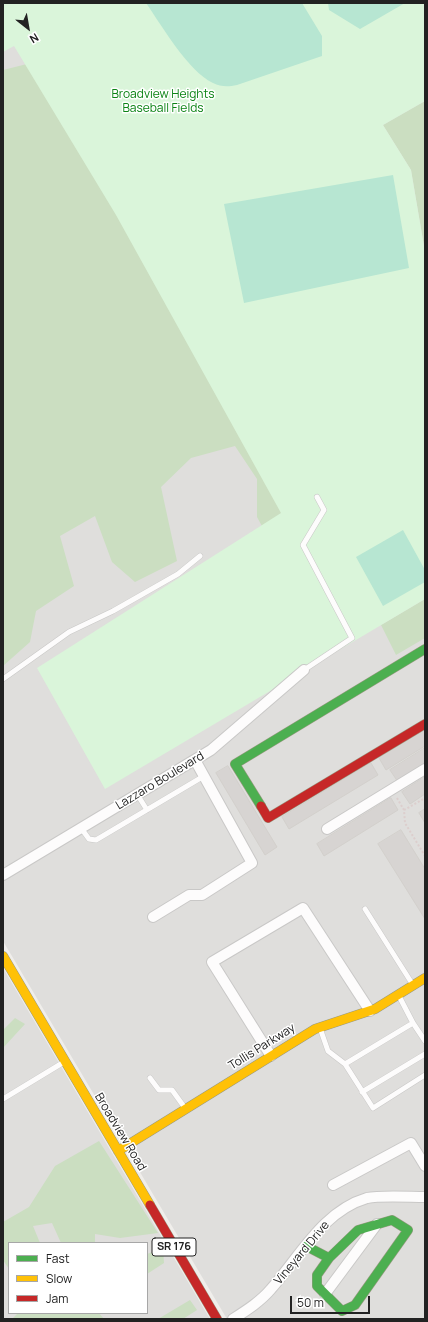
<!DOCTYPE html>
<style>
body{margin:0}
#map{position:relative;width:428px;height:1322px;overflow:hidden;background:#f0eeeb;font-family:Manrope,sans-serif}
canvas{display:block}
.frame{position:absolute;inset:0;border:4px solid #222;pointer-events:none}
.legend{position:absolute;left:8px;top:1242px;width:140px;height:72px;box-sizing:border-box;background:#fff;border:1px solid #a7a7a7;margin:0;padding:5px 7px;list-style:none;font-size:12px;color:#222}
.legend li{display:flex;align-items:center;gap:8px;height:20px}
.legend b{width:20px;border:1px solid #a7a7a7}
.north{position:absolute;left:8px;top:8px;width:40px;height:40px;-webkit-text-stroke:3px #fff;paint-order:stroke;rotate:149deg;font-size:11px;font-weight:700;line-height:16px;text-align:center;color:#222}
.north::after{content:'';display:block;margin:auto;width:14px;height:18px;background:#222;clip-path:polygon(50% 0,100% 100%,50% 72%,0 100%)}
.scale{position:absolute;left:290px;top:1296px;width:80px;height:18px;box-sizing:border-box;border:2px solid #222;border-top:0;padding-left:5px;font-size:12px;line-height:14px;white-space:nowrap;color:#222;-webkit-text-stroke:3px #fff;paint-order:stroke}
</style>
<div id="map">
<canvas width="428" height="1322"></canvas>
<div class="frame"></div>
<ul class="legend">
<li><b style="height:5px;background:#4caf50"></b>Fast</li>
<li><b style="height:5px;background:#ffc107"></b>Slow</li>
<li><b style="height:5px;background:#c62828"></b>Jam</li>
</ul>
<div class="north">N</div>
<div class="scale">50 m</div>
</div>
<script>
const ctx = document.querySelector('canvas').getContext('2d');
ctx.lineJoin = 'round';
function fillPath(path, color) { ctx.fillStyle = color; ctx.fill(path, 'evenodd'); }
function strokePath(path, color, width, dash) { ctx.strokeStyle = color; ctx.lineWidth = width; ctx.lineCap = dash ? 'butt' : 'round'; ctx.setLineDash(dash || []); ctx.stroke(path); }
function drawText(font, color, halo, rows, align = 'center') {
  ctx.font = font + ' Manrope,sans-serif'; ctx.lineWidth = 3; ctx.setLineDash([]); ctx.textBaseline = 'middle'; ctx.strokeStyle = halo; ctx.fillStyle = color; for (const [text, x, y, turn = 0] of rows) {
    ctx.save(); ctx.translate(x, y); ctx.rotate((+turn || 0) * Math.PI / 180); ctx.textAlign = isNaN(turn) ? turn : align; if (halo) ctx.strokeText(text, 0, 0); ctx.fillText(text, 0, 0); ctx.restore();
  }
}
fillPath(new Path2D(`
 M3,3H425V1319H227L3,941Z
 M3,968L210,1319H3ZM9,1243H147V1313H9Z`), '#dfdedc');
fillPath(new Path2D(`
 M39,61L306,493L269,539L257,517V479L235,446L191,458L161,487L177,561L135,582L112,562L95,516L60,536L74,586L36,611L30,642L3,666V70Z
 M425,101V252L411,170L383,125Z
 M425,599V638L396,655L381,625Z
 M15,1018L25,1024L3,1048V1030Z
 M99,1141L158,1233L120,1238L95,1234V1243H61L52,1223L33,1226L40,1243H9V1269L3,1260V1222L29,1207L55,1166Z
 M163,1248L164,1263L147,1274V1254Z
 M190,1300L197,1310L183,1319H158Z
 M18,1313H99L104,1319H12Z`), '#cbdec1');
fillPath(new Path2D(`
 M3,3H425V101L383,125L411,170L425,252V599L105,789L37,668L281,513L116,215L14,46L3,52Z`), '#daf5da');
fillPath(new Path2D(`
 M146,3H302L322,36V56L237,85C228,87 221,87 213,83C188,71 162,26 146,3Z
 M328,3H405L360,29L329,10Z
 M393,175L409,268L244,303L224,204Z
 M403,530L425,570V582L383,606L356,557Z`), '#b7e6d2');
const building = new Path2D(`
 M425,730V746L386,770L379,758Z
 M425,748V765L398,782L390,770Z
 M371,763L378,775L289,829L282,817Z
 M228,766L277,847L265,855L216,773Z
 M425,777V794L410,804L402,792Z
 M391,798L398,810L324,856L317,844Z
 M425,809V823L419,813Z
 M401,830L425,869V919L378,844Z`);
fillPath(building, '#d7d4d2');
strokePath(building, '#d3d0cc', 1);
const lane = new Path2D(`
 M304,670L352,638L303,545L324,510L317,497
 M3,679L69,632L113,611L178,574L200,556
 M137,794L147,810
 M81,828L89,839L96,840L204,776
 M365,909L413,985
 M399,996L413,1023
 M320,1028L328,1051L345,1064L373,1108L425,1075
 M345,1064L413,1023L425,1041
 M150,1078L159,1090H172L185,1108
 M362,1092L425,1054
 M3,1099L64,1062`);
const street = new Path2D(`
 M327,829L425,769
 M3,875L211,750L304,670
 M153,917L189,895H202L252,863L195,760
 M271,1056L212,962L303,908L370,1011
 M333,1185L411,1143L425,1166
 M325,1294L377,1224
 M233,1319C247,1310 261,1301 271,1289C300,1256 323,1211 367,1198C381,1195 410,1197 425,1197`);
const fast = new Path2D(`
 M261,806L235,764L425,649
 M306,1246L329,1258L358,1230L392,1220L408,1230L355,1305L342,1311L317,1286V1275L329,1258`);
const slow = new Path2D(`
 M3,956L150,1205
 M118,1151L315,1029L375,1009L425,978`);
const jam = new Path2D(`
 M261,806L268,818L425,724
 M150,1205L217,1319`);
strokePath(lane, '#c9c8c7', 6);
strokePath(street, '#c9c8c7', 12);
strokePath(fast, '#999a82', 10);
strokePath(slow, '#999a82', 10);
strokePath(jam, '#999a82', 10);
strokePath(new Path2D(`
 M397,798L404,810L405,823L425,856
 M404,810L425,798`), '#dccecd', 2, [2, 2]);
strokePath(lane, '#fdfcfc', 5);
strokePath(street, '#fdfcfc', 10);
strokePath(fast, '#4caf50', 9);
strokePath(slow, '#ffc107', 9);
strokePath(jam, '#c62828', 9);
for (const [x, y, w] of [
 [174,1247,44]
]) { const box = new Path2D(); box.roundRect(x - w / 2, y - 9, w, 18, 3); ctx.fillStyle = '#fff'; ctx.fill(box); strokePath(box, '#222', 1); }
drawText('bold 11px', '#222', null, [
 ["SR 176",174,1247]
]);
drawText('12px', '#0c8416', '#fff', [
 ["Broadview Heights",163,95],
 ["Baseball Fields",163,109]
]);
drawText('12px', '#222', '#fff', [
 ["Lazzaro Boulevard",160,781,-31],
 ["Tollis Parkway",262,1047,-32],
 ["Broadview Road",120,1132,59],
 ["Vineyard Drive",302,1253,-50]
]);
</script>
